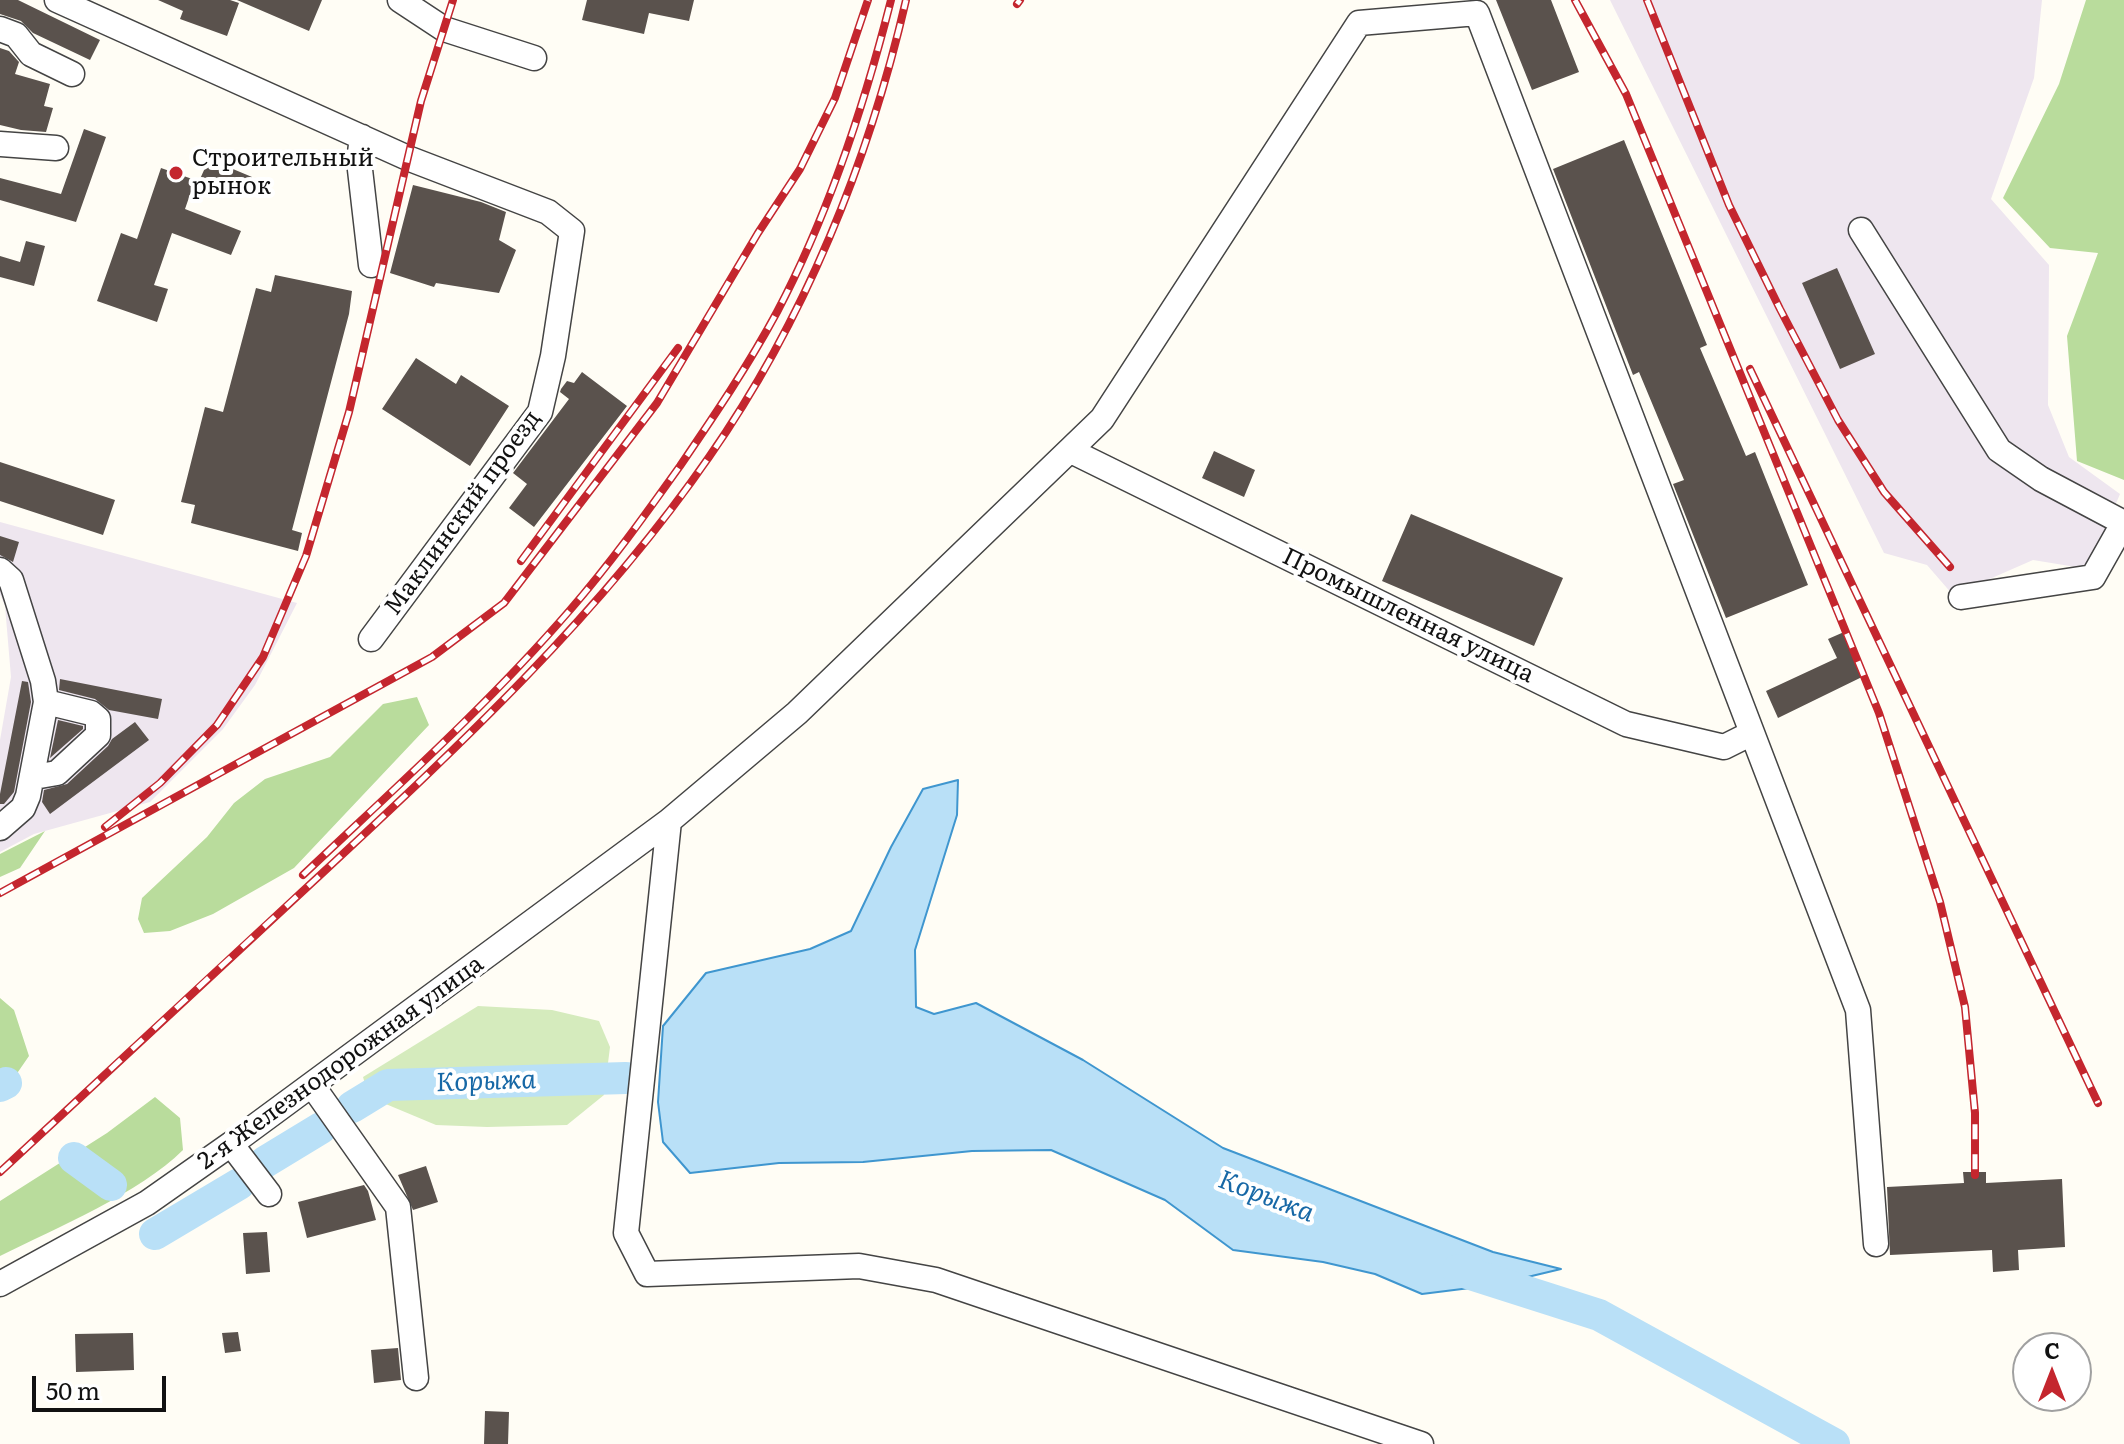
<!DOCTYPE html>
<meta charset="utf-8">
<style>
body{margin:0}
#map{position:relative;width:2124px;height:1444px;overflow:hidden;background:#fffdf5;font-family:Literata,serif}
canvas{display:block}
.north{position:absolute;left:2012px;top:1332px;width:80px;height:80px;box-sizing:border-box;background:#fff;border:2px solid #a0a0a0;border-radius:50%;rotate:0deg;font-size:22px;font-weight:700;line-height:32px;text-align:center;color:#111}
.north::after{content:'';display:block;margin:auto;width:28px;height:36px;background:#c4262e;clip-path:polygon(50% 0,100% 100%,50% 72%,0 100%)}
.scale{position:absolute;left:32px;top:1376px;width:134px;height:36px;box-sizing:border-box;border:4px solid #111;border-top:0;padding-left:10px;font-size:24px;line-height:28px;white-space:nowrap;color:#111;-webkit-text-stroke:6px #fff;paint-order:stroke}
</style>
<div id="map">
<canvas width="2124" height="1444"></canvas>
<div class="north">С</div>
<div class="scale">50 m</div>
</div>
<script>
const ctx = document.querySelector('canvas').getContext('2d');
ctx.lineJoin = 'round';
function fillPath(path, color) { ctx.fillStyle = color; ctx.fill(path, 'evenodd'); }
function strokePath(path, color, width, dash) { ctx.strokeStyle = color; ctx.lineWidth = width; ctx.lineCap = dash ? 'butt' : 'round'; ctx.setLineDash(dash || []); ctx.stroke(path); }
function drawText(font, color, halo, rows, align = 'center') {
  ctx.font = font + ' Literata,serif'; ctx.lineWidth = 8; ctx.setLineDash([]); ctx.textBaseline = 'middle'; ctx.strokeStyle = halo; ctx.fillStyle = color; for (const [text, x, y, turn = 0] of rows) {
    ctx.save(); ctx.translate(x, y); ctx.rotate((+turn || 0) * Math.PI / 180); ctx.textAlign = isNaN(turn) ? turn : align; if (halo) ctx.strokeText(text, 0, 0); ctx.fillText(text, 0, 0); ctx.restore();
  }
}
fillPath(new Path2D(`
 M1610,0H2042L2034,78L1991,199L2049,265L2048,405L2069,457L2120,494L2088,569L2033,560L1953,595L1927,565L1884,553Z
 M0,522L297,603L255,685L223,729L150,802L34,834L0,852V740L11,677L5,606L0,594Z`), '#eee6ef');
fillPath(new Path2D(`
 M478,1006L552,1010L599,1021L610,1047L604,1095L567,1125L487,1127L436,1125L369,1097L363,1077Z`), '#d5ebbd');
fillPath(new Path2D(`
 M2086,0H2124V480L2077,461L2067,336L2098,253L2050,248L2003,198L2059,84Z
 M417,697L429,725L294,868L213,914L170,931L144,933L138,919L142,898L207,837L234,803L265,779L330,757L383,704Z
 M45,831L20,868L0,877V854Z
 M0,998L14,1010L29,1056L0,1098Z
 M155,1097L180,1118L183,1150C140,1193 56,1228 0,1256V1201L107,1133Z`), '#b9dc9c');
const water = new Path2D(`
 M958,780L957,815L915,950L916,1007L934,1014L976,1003L1083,1060L1223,1148L1493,1252L1561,1269L1494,1285L1422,1294L1375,1274L1323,1262L1233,1250L1165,1200L1051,1150L972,1151L863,1162L779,1163L690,1173L663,1142L658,1102L663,1026L706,973L810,949L851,931L891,847L923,789Z`);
fillPath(water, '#b9e0f7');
strokePath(water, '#3f96cf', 2);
strokePath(new Path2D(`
 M0,1086L6,1083
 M352,1107L388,1085L626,1078
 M74,1158L111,1185
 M265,1162L321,1128
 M155,1234L239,1184
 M1458,1270L1599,1315L1834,1444`), '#b9e0f7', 32);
fillPath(new Path2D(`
 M0,0H18L100,40L90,60L33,33L21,21L0,14Z
 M158,0H230L239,3L227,36L180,19L183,11Z
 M237,0H322L309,31Z
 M587,0H694L689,21L649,13L644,34L582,20Z
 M1496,0H1551L1579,72L1532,90Z
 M0,48L9,51L19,62L15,74L50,84L44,106L53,108L46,132L21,130L0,125Z
 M84,129L106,137L76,222L0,200V178L61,194Z
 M1624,140L1707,345L1700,348L1746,456L1755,452L1808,585L1726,618L1673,484L1684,480L1639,372L1633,375L1553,169Z
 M209,159L252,177L243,197L200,179Z
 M161,168L195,180L185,209L241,231L231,255L172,233L154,285L168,289L157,322L97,301L121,233L137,239Z
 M413,185L481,202L506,212L499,240L516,250L499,293L436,283L434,287L390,273Z
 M26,241L45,246L34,286L0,277V256L20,262Z
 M1837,268L1875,354L1840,369L1802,283Z
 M275,275L352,291L349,314L292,530L302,533L298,551L191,523L195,505L181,502L205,407L223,412L256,288L271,292Z
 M416,358L456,384L461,375L509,406L470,466L382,409Z
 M582,372L627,406L534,527L509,508L527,484L513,473L569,399L560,392L561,389L567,381L574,383Z
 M1214,451L1255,470L1244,497L1202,478Z
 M0,462L115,500L103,535L0,501Z
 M1411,514L1563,578L1534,646L1382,581Z
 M0,536L19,542L13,562L0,555Z
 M1844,632L1864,676L1778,718L1766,691L1837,658L1828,639Z
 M60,679L162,699L158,719L109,710L95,699L59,690Z
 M22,681L28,682L31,702L14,792L4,804H0V794Z
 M58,720L83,726V729L50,758Z
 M135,722L149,740L50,814L42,802L44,790L67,784L108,746L112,739Z
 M426,1166L438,1202L413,1210L398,1175Z
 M1963,1172H1986V1183L2062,1179L2065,1247L2018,1250L2019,1270L1993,1272L1992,1250L1890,1255L1887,1187L1964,1183Z
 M364,1185L368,1191L376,1220L307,1238L298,1202Z
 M267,1232L270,1272L246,1274L243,1233Z
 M238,1332L241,1351L225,1353L222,1333Z
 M133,1333L134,1370L76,1372L75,1334Z
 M398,1348L401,1380L374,1383L371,1350Z
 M485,1411L509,1412L508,1444H484Z`), '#5a524d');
const minor = new Path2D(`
 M57,0L410,159L548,212L572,231L553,356L540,412L371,639
 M400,0L444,29L534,58
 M0,29L16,35L31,54L72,74
 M362,137L359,161L371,265
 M0,144L56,148
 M1861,230L1999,450L2041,479L2124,523
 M1071,451L1626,724L1724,747L1752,733
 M0,570L11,580L43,681L46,702L28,796L23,808L0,828
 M1961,597L2093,577L2124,522
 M34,777L57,773L98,735V719L91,713L46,702
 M669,821L626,1233L647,1274L859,1266L936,1280L1421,1444
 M312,1085L398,1207L416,1378
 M231,1144L269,1194
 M0,1284L147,1203L231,1144L669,821L797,713L1102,419L1359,23L1477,13L1858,1010L1876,1244`);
strokePath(minor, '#444', 27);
strokePath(minor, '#fff', 24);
const rail = new Path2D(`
 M1575,0L1626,94L1879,713L1940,902L1965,1007L1975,1113V1175
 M1647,0L1729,205L1780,309L1838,420L1884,492L1950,567
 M1017,4L1020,0
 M1750,369L2098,1103
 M521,561L678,348
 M105,827L160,783L217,725L263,657L306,556L349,412L421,101L453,0
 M303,875C394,789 488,705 570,610C610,564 645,515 680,466C714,416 748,366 777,312C828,215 864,107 891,0
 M0,893L432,657L504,603L657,403L758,233L800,169L835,98L868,0
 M0,1172C106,1074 211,975 317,878C458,747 599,616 709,457C804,321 869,161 906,0`);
strokePath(rail, '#c4262e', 8);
strokePath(rail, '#fff', 5, [15]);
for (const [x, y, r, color] of [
 [176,173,8,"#c4262e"]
]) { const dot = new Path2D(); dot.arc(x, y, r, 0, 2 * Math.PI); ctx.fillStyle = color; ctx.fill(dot); strokePath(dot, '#fff', 3); }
drawText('24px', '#111', '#fff', [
 ["Строительный",192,159],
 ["рынок",192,187]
], 'left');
drawText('24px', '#111', '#fff', [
 ["Маклинский проезд",463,513,-54],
 ["Промышленная улица",1408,616,26],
 ["2-я Железнодорожная улица",341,1063,-36]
]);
drawText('italic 26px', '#1768a6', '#fff', [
 ["Корыжа",486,1082,-2],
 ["Корыжа",1266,1197,21]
]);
</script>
